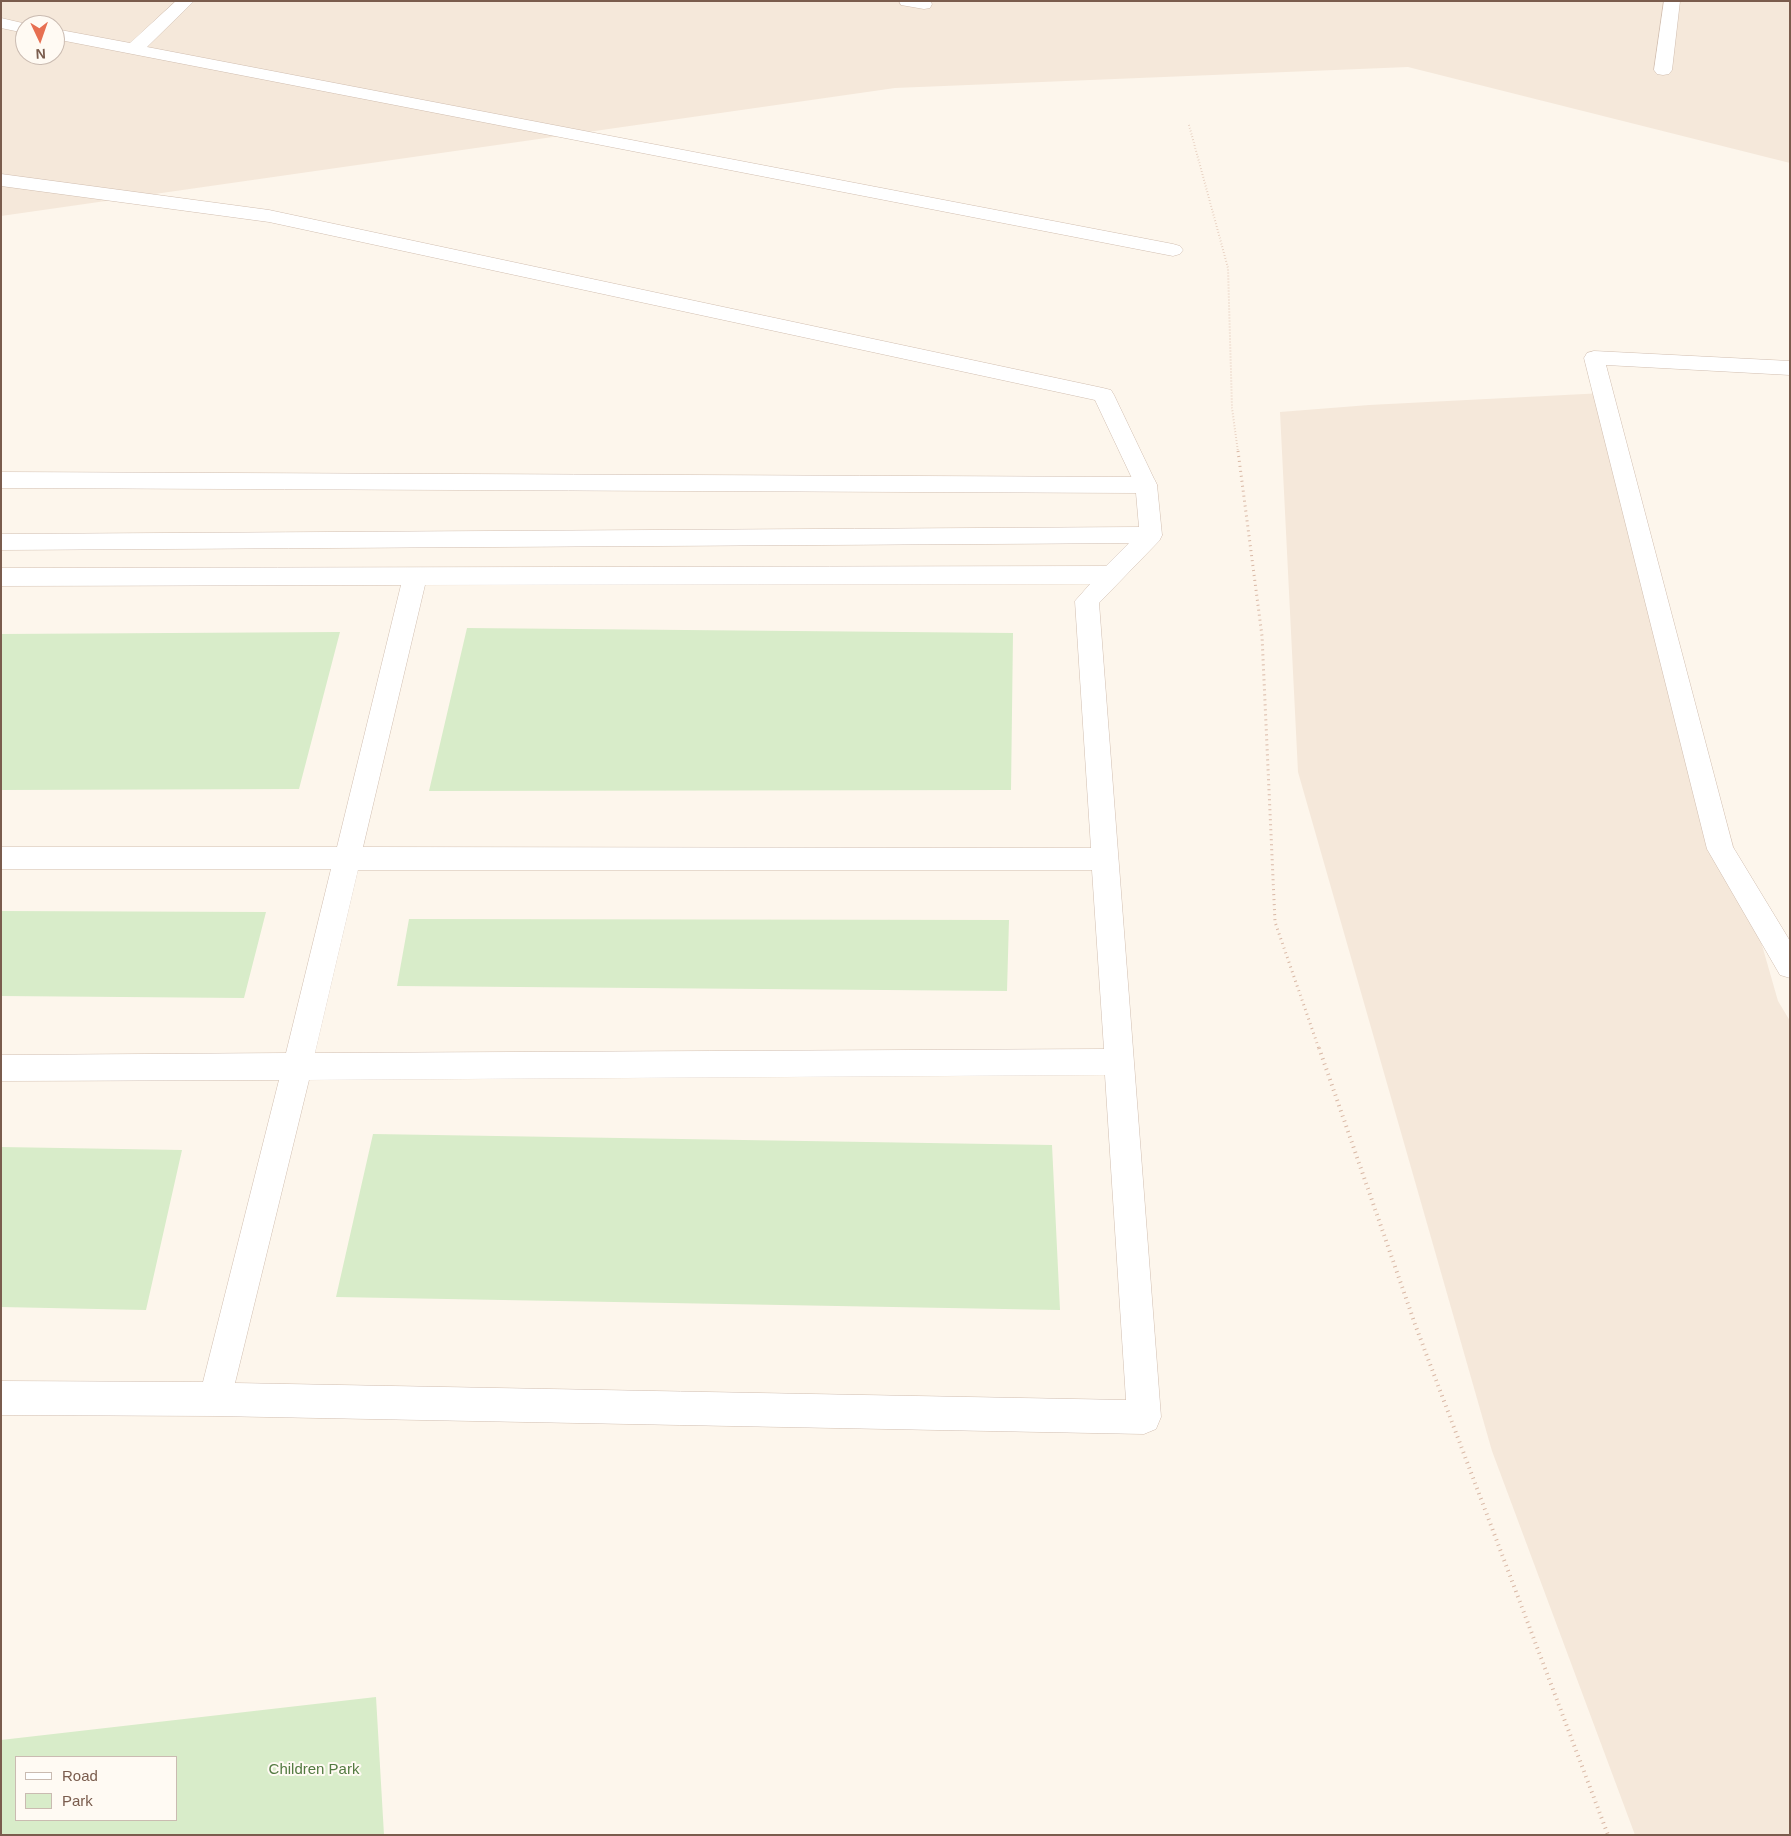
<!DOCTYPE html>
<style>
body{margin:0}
#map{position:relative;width:1791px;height:1836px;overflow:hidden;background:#fdf6ec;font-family:Arial,sans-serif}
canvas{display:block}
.frame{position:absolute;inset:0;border:2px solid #7a5c4d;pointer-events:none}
.legend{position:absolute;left:15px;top:1756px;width:162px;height:65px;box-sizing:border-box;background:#fffaf3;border:1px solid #cabbb1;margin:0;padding:6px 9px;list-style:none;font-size:15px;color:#7a5c4d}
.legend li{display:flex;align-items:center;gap:10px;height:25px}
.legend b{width:25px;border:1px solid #cabbb1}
.north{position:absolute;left:15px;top:15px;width:50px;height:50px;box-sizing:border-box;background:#fffaf3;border:1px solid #cabbb1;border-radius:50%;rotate:177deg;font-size:14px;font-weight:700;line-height:20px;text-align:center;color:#7a5c4d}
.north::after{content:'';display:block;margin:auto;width:18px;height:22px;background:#e76f51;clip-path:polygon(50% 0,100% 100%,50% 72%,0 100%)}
</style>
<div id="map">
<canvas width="1791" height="1836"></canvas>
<div class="frame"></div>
<ul class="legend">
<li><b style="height:6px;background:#fff"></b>Road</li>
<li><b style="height:14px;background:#d8ecc9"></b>Park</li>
</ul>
<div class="north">N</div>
</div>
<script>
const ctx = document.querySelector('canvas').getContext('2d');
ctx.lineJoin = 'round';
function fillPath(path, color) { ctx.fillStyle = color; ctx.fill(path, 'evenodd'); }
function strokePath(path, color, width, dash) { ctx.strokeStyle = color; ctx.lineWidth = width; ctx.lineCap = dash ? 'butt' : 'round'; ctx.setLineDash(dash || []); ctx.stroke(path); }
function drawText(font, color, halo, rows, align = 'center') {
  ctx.font = font + ' Arial,sans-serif'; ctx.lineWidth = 4; ctx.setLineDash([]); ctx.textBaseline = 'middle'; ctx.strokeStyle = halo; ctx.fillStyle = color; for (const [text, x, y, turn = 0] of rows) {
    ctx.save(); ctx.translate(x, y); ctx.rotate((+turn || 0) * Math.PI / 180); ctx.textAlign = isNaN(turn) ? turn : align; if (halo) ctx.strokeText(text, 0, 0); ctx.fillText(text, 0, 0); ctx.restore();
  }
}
fillPath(new Path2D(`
 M1,1H1790V163L1408,67L895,88L1,216ZM25,25H55V55H25Z
 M1604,393L1778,1001L1790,1021V1835H1635L1492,1451L1298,772L1280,412L1369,405Z`), '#f5e8da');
fillPath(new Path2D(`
 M467,628L1013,633L1011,790L429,791Z
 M340,632L299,789L1,790V634Z
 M1,911L266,912L244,998L1,996Z
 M409,919L1009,920L1007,991L397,986Z
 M373,1134L1052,1145L1060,1310L336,1297Z
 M1,1147L182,1150L146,1310L1,1307Z
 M376,1697L384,1835H1V1740ZM176,1757V1820H16V1757Z`), '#d8ecc9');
const minor = new Path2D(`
 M176,1H194L147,47L1173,244L1180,246L1183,250L1180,254L1173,256L55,39V29L130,43Z
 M899,1H930L932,4L930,8L924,9L901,5Z
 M1664,1H1680L1672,70L1669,74L1663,75L1657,74L1654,70Z
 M1,18L31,25H25V33L1,28Z
 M1,174L269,210L1103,388L1111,390L1114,395L1157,485L1154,491L1146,493L1138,491L1095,400L269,222L1,186Z
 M1594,351L1790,361V375L1606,365L1733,847L1790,941V978L1780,975L1707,849L1584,358L1587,353Z
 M1151,527L1159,529L1162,535L1159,541L1099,603L1161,1417L1156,1429L1144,1434L215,1416L1,1415V1381L203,1382L279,1080L1,1081V1055L286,1053L331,869H1V847H337L401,585L1,586V568L1106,566L1143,529ZM1090,584L1075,601L1091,848L363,847L425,585ZM358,870H1092L1104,1049L315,1053ZM1105,1075L1126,1400L235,1383L309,1080Z`);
const tertiary = new Path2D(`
 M1,472L1146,477L1154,479L1157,485L1162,535L1159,541L1151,543L1,550V534L1139,527L1136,493L1,488Z`);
strokePath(minor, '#d1beb0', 1);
strokePath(tertiary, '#d1beb0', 1);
strokePath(new Path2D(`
 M1189,125L1228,268L1232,408L1238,452`), '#d9b8a5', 2, [0.5, 2.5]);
strokePath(new Path2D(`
 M1238,451L1262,636L1275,922L1319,1049`), '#d9b8a5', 3, [1, 4]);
strokePath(new Path2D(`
 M1319,1048L1416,1327L1608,1835`), '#d9b8a5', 4, [1, 4.5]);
fillPath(minor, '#fff');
fillPath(tertiary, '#fff');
drawText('15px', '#537a41', '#fffaf3', [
 ["Children Park",314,1770]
]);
</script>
